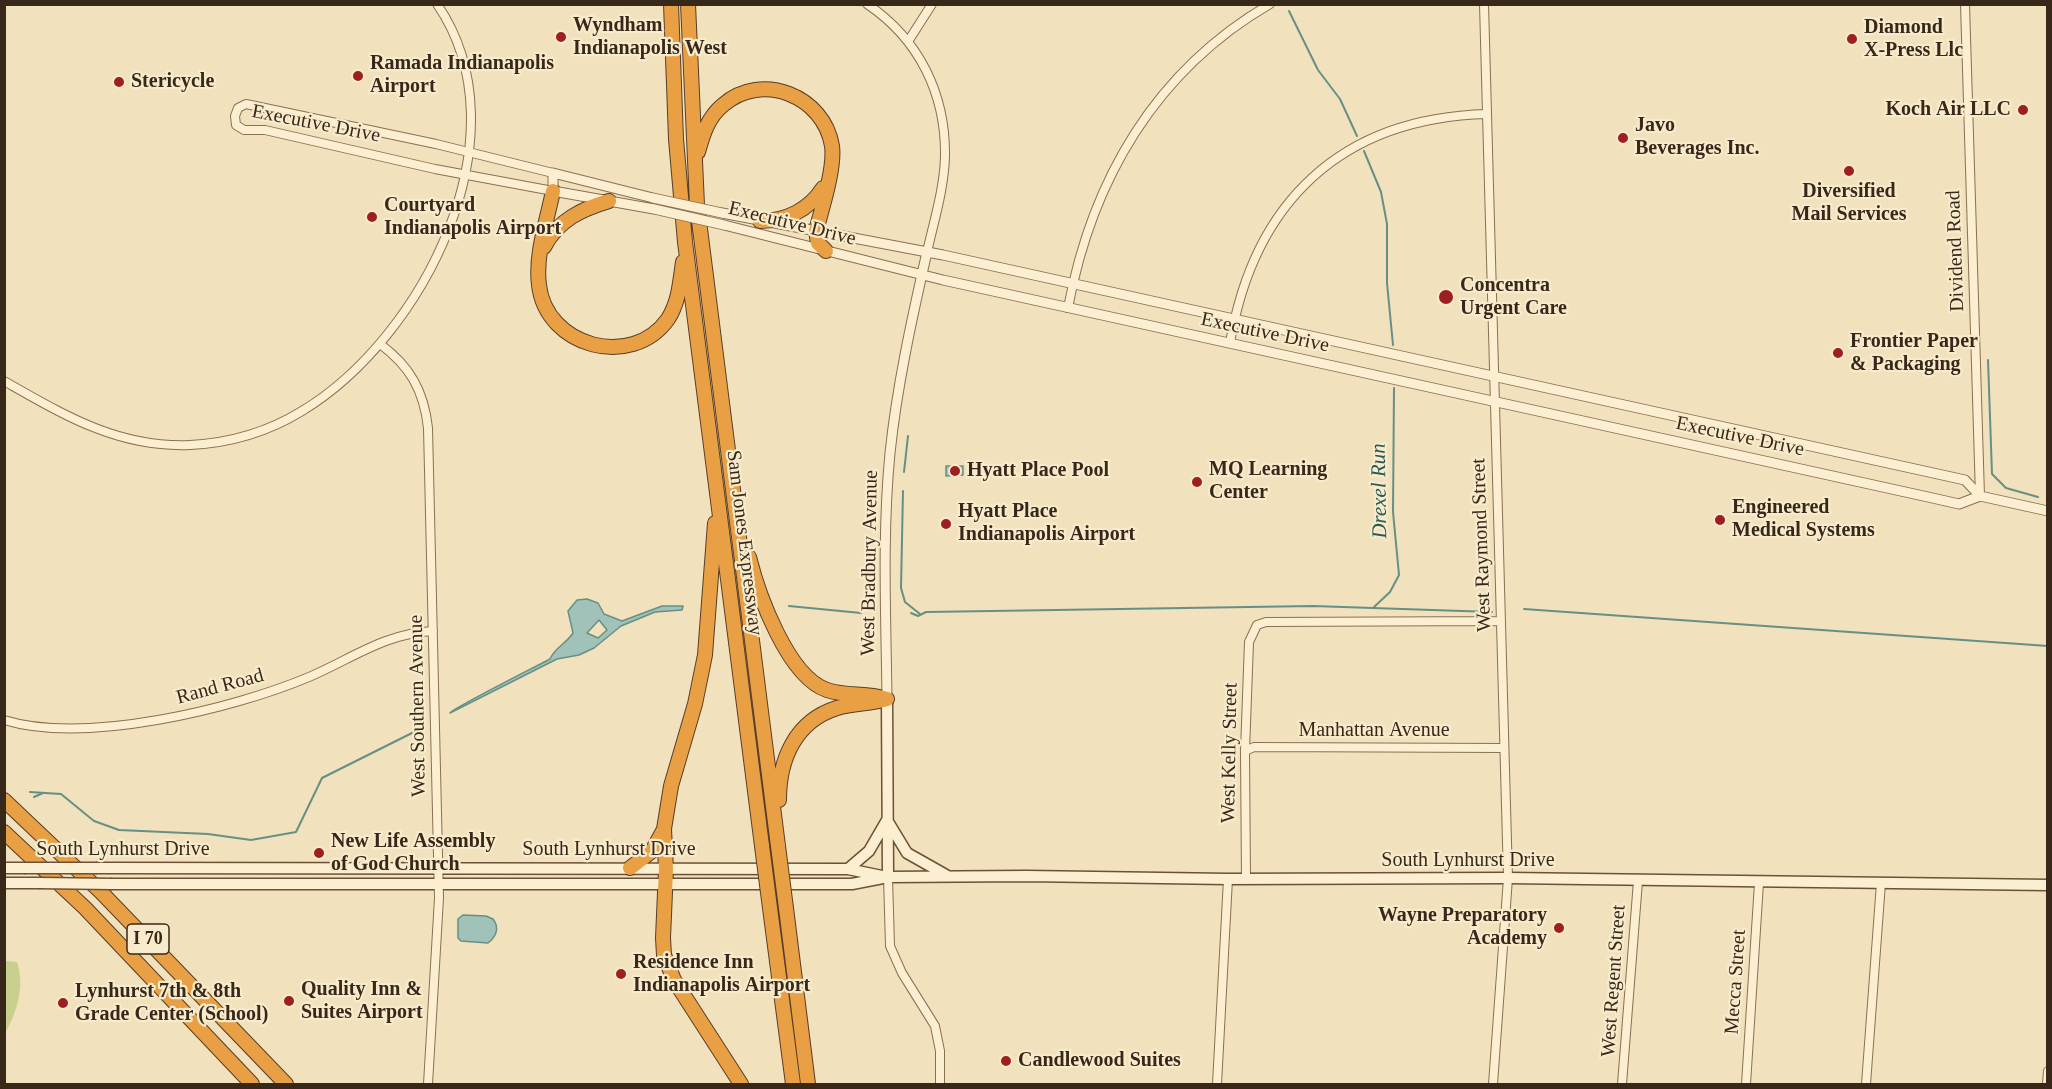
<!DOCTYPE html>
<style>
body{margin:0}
#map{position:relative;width:2052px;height:1089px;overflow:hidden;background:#f1e1bc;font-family:Georgia,serif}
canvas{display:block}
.frame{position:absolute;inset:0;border:6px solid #38281a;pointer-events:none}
</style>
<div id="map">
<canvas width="2052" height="1089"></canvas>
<div class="frame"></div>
</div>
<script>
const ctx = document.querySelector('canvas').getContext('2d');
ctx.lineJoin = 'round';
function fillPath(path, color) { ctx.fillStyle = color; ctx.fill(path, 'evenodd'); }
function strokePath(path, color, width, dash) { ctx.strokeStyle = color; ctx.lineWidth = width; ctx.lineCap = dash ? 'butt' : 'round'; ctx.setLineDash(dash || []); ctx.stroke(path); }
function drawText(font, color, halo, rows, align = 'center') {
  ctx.font = font + ' Georgia,serif'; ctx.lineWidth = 4.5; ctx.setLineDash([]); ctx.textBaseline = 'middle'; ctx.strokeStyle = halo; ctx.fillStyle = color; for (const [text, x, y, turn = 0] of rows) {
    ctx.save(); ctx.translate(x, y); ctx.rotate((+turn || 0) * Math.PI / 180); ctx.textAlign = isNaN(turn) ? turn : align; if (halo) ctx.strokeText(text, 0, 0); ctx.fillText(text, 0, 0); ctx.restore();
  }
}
fillPath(new Path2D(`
 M5,961L17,962C25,986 17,1012 5,1033Z`), '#c9d08f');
const water = new Path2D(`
 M946,466H963V475L946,476Z
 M587,599L598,603L604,614L622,621L662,606H683L682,610L655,612L621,626L594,648L579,655L557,659L450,713C453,708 537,666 550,659C555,647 566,644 573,633L568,611L577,600ZM599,620L607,630L598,638L587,633Z
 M463,915L486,916L493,919C500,928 496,937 488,943L461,941L458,938V919Z`);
fillPath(water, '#a0c2b8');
strokePath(water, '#679085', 1.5);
strokePath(new Path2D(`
 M1289,11L1318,70L1340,99L1357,136
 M1364,151L1381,192L1387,224V283L1393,345
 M1988,360L1992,474L2006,488L2038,497
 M904,472L908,436
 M903,491L901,588L905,602L920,614
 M789,606L861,613
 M1374,607L1390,592L1399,575L1393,512L1394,388
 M1524,609L2048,646
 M911,613L918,616L926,612L1313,606L1492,612
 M30,792L61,794L94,821L119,830L208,834L251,840L296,832L322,778L418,730
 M34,797L43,793`), '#679085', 2);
const minor = new Path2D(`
 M867,4C919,39 946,94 945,157C944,189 934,221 927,252
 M1484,4L1508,878L1493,1084
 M1965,4L1980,496
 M909,40L932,4
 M553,173L436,144L246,104L238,108L235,116L236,125L244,130H265L435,169L553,191
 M1068,308C1092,180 1155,71 1270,4
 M1230,343C1254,202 1341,118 1487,114
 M380,344C410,366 424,391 428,428L439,898L428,1084
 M4,381C64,415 118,448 190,445C229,443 268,432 302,411C423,338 527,135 437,4
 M4,720C85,745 233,709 309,677C351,659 386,633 433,631
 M1245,751L1254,747L1504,748
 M888,877L890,946L902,973L935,1026L940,1051V1084
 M1246,879L1245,751L1249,642L1257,625L1266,622L1501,621
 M1217,1084L1228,879
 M1622,1084L1638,881
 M1746,1084L1759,883
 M1866,1084L1881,883
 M2047,1084L2048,1071`);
const tertiary = new Path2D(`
 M653,198L553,173V191L654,209
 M722,213L943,255L1965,480L1980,496
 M724,225L943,280L1928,497L1959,504L1980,496L2048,511
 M887,699C886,617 882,535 890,453C897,386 912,318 927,252`);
const secondary = new Path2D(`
 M887,699L888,877
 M4,868H24
 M97,868L848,869L882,876
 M848,869L869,851L887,820L907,853L946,875
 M4,883H39
 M112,884H852L888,877L1027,876L1228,879L1508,878L2048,885`);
const motorway = new Path2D(`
 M671,4L676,139L685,242L762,846
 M688,4L697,205L778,846
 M698,152C703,134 708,117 723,105C762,71 824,96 832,146C835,168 822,208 816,231L818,243L826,251
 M553,191C547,221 535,255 539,285C546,347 632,370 668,319C679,302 680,282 683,262
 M760,221C786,221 809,210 823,188
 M544,247C558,220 582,209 609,201
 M715,523L705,655L695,704L671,786L664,829L666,869L663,938L664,955L674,980L741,1084
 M749,557C758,594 788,677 827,690C847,697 867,692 887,699
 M4,800L101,892L286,1084
 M779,800C779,760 795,721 837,708C854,703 870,704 887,699
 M4,832L85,908L252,1084
 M630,868L652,851L663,831
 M770,908L793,1084
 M786,908L808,1084`);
strokePath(minor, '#8a7054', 10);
strokePath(tertiary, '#8a7054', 11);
strokePath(secondary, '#6b5138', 13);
strokePath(motorway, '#573e29', 16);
strokePath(minor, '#fceed0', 8);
strokePath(tertiary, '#fceed0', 9);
strokePath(secondary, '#fceed0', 10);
strokePath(motorway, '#e99f44', 14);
const tertiaryBridge = new Path2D(`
 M653,198L722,213
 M654,209L724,225`);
const secondaryBridge = new Path2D(`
 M24,868H97
 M39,883L112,884`);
const motorwayBridge = new Path2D(`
 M762,846L770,908
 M778,846L786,908`);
strokePath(tertiaryBridge, '#8a7054', 11, []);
strokePath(secondaryBridge, '#6b5138', 13, []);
strokePath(motorwayBridge, '#573e29', 16, []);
strokePath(tertiaryBridge, '#fceed0', 9);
strokePath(secondaryBridge, '#fceed0', 10);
strokePath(motorwayBridge, '#e99f44', 14);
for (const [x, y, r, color] of [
 [561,37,6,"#9e1f21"],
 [1852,39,6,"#9e1f21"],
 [358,76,6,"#9e1f21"],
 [119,82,6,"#9e1f21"],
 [2023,110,6,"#9e1f21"],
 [1623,138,6,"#9e1f21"],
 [1849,171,6,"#9e1f21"],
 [372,217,6,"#9e1f21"],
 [1446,297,8,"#9e1f21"],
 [1838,353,6,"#9e1f21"],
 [955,471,6,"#9e1f21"],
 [1197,482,6,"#9e1f21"],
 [1720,520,6,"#9e1f21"],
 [946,524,6,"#9e1f21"],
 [319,853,6,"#9e1f21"],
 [1559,928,6,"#9e1f21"],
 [621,974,6,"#9e1f21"],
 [289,1001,6,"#9e1f21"],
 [63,1003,6,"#9e1f21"],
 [1006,1061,6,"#9e1f21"]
]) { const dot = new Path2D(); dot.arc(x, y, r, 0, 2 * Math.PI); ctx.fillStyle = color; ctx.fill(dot); strokePath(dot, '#f8ebcc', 2); }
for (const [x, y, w] of [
 [148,939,42]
]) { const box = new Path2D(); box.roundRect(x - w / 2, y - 15, w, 30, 4.5); ctx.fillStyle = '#f8ebcc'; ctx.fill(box); strokePath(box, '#38281a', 1.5); }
drawText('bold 18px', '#38281a', null, [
 ["I 70",148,939]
]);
drawText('bold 20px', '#38281a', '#f8ebcc', [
 ["Wyndham",573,26],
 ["Indianapolis West",573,49],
 ["Diamond",1864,28],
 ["X-Press Llc",1864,51],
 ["Ramada Indianapolis",370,64],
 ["Airport",370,87],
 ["Stericycle",131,82],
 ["Koch Air LLC",2011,110,"right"],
 ["Javo",1635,126],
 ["Beverages Inc.",1635,149],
 ["Diversified",1849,192,"center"],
 ["Mail Services",1849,215,"center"],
 ["Courtyard",384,206],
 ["Indianapolis Airport",384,229],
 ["Concentra",1460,286],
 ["Urgent Care",1460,309],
 ["Frontier Paper",1850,342],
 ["& Packaging",1850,365],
 ["MQ Learning",1209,470],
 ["Center",1209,493],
 ["Hyatt Place Pool",967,471],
 ["Engineered",1732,508],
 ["Medical Systems",1732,531],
 ["Hyatt Place",958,512],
 ["Indianapolis Airport",958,535],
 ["New Life Assembly",331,842],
 ["of God Church",331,865],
 ["Wayne Preparatory",1547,916,"right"],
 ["Academy",1547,939,"right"],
 ["Residence Inn",633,963],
 ["Indianapolis Airport",633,986],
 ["Quality Inn &",301,990],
 ["Suites Airport",301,1013],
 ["Lynhurst 7th & 8th",75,992],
 ["Grade Center (School)",75,1015],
 ["Candlewood Suites",1018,1061]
], 'left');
drawText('20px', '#38281a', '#f8ebcc', [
 ["Executive Drive",316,124,11],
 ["Executive Drive",792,224,14],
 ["Dividend Road",1956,251,-92],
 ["Executive Drive",1265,333,12],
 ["Executive Drive",1740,437,12],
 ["Sam Jones Expressway",744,543,83],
 ["West Raymond Street",1482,545,-92],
 ["West Bradbury Avenue",870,563,-89],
 ["Rand Road",220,687,-15],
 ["West Southern Avenue",418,706,-91],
 ["Manhattan Avenue",1374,731],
 ["West Kelly Street",1230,753,-89],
 ["South Lynhurst Drive",123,850],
 ["South Lynhurst Drive",609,850],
 ["South Lynhurst Drive",1468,861],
 ["West Regent Street",1614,981,-86],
 ["Mecca Street",1736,982,-86]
]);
drawText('italic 21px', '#285955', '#f8ebcc', [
 ["Drexel Run",1380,491,-91]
]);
</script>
